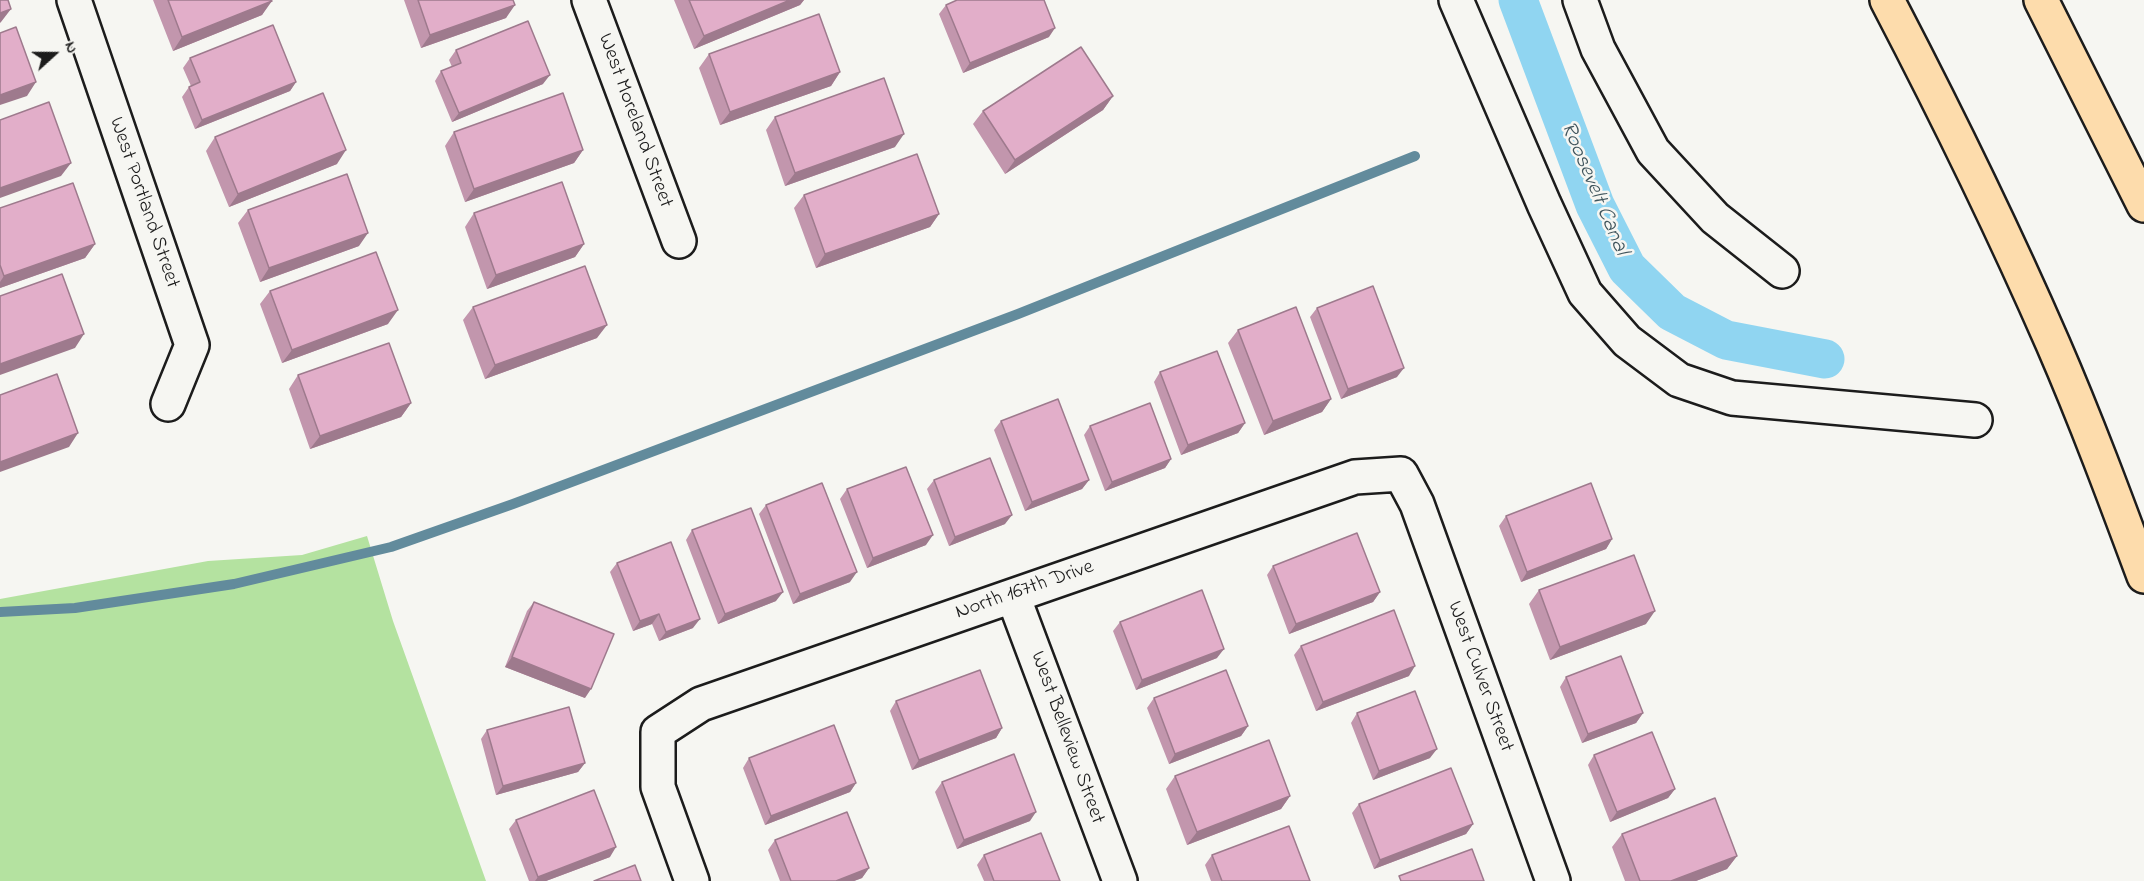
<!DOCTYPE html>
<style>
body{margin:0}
#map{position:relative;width:2144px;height:881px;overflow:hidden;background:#f6f6f2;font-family:"Indie Flower",sans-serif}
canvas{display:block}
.north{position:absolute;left:24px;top:24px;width:60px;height:60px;-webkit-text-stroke:4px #f6f6f2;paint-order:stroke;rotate:69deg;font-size:16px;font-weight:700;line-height:24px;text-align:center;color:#1c1c1c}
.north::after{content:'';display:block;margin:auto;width:21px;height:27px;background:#1c1c1c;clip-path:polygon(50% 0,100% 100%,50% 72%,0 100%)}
</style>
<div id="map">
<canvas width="2144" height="881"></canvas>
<div class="north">N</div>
</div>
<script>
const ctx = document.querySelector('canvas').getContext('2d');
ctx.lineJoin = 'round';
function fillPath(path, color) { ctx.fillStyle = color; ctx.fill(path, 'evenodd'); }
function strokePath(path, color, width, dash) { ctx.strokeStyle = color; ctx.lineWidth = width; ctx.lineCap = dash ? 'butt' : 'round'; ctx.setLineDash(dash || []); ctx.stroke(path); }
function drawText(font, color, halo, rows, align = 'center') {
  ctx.font = font + ' "Indie Flower",sans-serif'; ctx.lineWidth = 5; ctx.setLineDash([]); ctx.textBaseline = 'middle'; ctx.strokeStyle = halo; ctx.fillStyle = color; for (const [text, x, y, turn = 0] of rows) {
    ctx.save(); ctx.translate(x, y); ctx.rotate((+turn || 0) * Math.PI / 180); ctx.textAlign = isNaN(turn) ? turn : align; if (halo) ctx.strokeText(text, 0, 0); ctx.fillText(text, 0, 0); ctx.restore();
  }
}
fillPath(new Path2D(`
 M367,536L393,621L486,881H0V599L208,561L302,555Z`), '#b4e2a0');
strokePath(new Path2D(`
 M0,612L75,608L234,584L391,547L513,504L1018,314L1415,156`), '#628b9c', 10);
strokePath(new Path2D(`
 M1518,0L1595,205L1627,268L1672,312L1726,340L1825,359`), '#90d5f1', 39);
const minor = new Path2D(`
 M74,0L192,345L168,404
 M589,0L679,241
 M1456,0L1544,204L1585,293L1627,341L1679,380L1732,398L1975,420
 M1580,0L1598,49L1653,151L1715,218L1782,271
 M1013,596L1120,881
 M692,881L658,787V732L701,704L1355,477L1401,474L1417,504L1553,881`);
const major = new Path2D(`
 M1887,0C1946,113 2002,227 2053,344C2086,420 2115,498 2144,576`);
const highway = new Path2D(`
 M2041,0L2144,205`);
strokePath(minor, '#1c1c1c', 38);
strokePath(major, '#1c1c1c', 38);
strokePath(highway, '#1c1c1c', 38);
strokePath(minor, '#f6f6f2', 33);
strokePath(major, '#fddcac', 33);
strokePath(highway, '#fddcac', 33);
fillPath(new Path2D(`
 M153,0H271L262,15L173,51Z
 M404,0H513L506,18L421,48Z
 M674,0H804L800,5L694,49Z
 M946,5L1049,37L963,73L939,14Z
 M456,50L543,84L452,122L435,81L441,71L452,67L449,60Z
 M709,54L840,72L831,86L720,125L699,68Z
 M190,58L296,82L290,91L195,129L182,97L189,87L191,86L183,68Z
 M1113,96L1103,110L1005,174L973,124L983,111Z
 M775,117L895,147L785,186L766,130Z
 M454,132L583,150L574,163L465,202L445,146Z
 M215,137L337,164L229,207L206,151Z
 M804,195L939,214L930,227L816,268L794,208Z
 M0,208L95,244L85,258L0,288Z
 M248,210L359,246L260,282L238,223Z
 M474,213L584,244L575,257L487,289L465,227Z
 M270,291L388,324L282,363L260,304Z
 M473,307L597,338L485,379L463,320Z
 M1317,308L1397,377L1341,399L1310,317Z
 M1238,330L1331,399L1322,412L1264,435L1228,343Z
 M1160,372L1245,423L1238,433L1181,455L1154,382Z
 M298,375L411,403L401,417L310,449L289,389Z
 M1001,421L1089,480L1082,489L1025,511L994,430Z
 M1090,426L1171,459L1165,468L1105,491L1084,435Z
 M934,480L1005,524L949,546L927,489Z
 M847,489L926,545L867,568L840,499Z
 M766,505L850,582L793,604L759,514Z
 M1506,516L1612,539L1606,549L1521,582L1499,526Z
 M692,530L776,601L718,624L686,540Z
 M617,563L693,628L659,641L652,624L633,631L610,572Z
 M1273,566L1380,592L1373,602L1289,634L1267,575Z
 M1539,590L1646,624L1550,660L1529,604Z
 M534,602L585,698L505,667L527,611Z
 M1120,622L1217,658L1136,690L1113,631Z
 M1301,646L1409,676L1316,711L1294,655Z
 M1566,677L1643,713L1636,723L1582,743L1560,687Z
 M1154,698L1248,726L1241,736L1169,764L1147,708Z
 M896,701L1002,728L996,738L912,770L890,711Z
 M1357,713L1430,758L1373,780L1351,723Z
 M487,730L585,763L578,772L496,795L481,739Z
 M1594,755L1675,789L1668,798L1610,822L1588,765Z
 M749,758L856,783L850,792L765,825L743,768Z
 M1175,776L1290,796L1281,809L1187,845L1166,789Z
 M942,782L1030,821L957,849L935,792Z
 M1359,804L1473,824L1466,834L1374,869L1352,813Z
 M516,820L610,857L546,881H529L509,829Z
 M1622,834L1737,856L1727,869L1696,881H1625L1612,847Z
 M775,840L869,868L862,878L854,881H780L768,850Z
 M984,855L1060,881H984L977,865Z
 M1212,855L1310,881H1211L1205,865Z`), '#c296ad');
fillPath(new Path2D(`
 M790,0H804L800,5L694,49L704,36Z
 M272,1L262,15L173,51L182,37Z
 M515,5L506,18L421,48L430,35Z
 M11,9L1,22L0,23V13Z
 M1055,28L1049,37L963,73L970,63Z
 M840,72L831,86L720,125L730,112Z
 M550,75L543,84L452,122L459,113Z
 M36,82L27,96L0,105V95Z
 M296,82L290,91L195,129L202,120Z
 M1113,96L1103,110L1005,174L1015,160Z
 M904,134L895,147L785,186L795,173Z
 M346,150L337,164L229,207L238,194Z
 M583,150L574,163L465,202L474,189Z
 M71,163L61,176L0,198V188Z
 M939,214L930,227L816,268L825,254Z
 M368,233L359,246L260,282L269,268Z
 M95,244L85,258L0,288V282L4,276Z
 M584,244L575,257L487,289L496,275Z
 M398,310L388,324L282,363L292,350Z
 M607,325L597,338L485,379L495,365Z
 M84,334L75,348L0,375V364Z
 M1404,368L1397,377L1341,399L1348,389Z
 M1331,399L1322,412L1264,435L1273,421Z
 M411,403L401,417L310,449L320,436Z
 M1245,423L1238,433L1181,455L1188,445Z
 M78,433L69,447L0,472V462Z
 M1171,459L1165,468L1105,491L1112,482Z
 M1089,480L1082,489L1025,511L1032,502Z
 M1012,515L1005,524L949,546L955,537Z
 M933,535L926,545L867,568L873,558Z
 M1612,539L1606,549L1521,582L1527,572Z
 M857,572L850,582L793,604L800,594Z
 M783,592L776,601L718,624L725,614Z
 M1380,592L1373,602L1289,634L1296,624Z
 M1655,611L1646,624L1550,660L1560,647Z
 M659,614L652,624L633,631L640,621Z
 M700,619L693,628L659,641L666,632Z
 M1224,649L1217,658L1136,690L1142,680Z
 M512,657L591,689L585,698L505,667Z
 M1415,666L1409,676L1316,711L1323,702Z
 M1643,713L1636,723L1582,743L1588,734Z
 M1248,726L1241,736L1169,764L1175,754Z
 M1002,728L996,738L912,770L919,760Z
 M1437,749L1430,758L1373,780L1379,771Z
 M585,763L578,772L496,795L503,786Z
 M856,783L850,792L765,825L771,816Z
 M1675,789L1668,798L1610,822L1617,812Z
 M1290,796L1281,809L1187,845L1197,832Z
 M1036,812L1030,821L957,849L964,840Z
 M1473,824L1466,834L1374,869L1380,860Z
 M616,847L610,857L546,881H535L538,877Z
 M1737,856L1727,869L1696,881H1671Z
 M869,868L862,878L854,881H836Z`), '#9e7a8d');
const building = new Path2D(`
 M0,0H8L11,9L0,13Z
 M168,0H271L272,1L182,37Z
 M418,0H513L515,5L430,35Z
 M689,0H790L704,36Z
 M957,0H1044L1055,28L970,63L946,5Z
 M819,14L840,72L730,112L709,54Z
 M528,21L550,75L459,113L441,71L461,63L456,50Z
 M273,25L296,82L202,120L189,87L200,82L190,58Z
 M16,27L36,82L0,95V33Z
 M1081,47L1113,96L1015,160L983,111Z
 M884,78L904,134L795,173L775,117Z
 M323,93L346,150L238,194L215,137Z
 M563,93L583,150L474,189L454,132Z
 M49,102L71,163L0,188V120Z
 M917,154L939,214L825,254L804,195Z
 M347,174L368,233L269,268L248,210Z
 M562,182L584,244L496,275L474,213Z
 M73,183L95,244L4,276L0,265V208Z
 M376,252L398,310L292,350L270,291Z
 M585,266L607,325L495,365L473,307Z
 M62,274L84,334L0,364V296Z
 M1373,286L1404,368L1348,389L1317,308Z
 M1296,307L1331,399L1273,421L1238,330Z
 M389,343L411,403L320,436L298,375Z
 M1217,351L1245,423L1188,445L1160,372Z
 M57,374L78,433L0,462V395Z
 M1058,399L1089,480L1032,502L1001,421Z
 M1150,403L1171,459L1112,482L1090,426Z
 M990,458L1012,515L955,537L934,480Z
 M906,467L933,535L873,558L847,489Z
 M822,483L857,572L800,594L766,505Z
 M1591,483L1612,539L1527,572L1506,516Z
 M751,508L783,592L725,614L692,530Z
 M1357,533L1380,592L1296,624L1273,566Z
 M671,542L700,619L666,632L659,614L640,621L617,563Z
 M1634,555L1655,611L1560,647L1539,590Z
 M1202,590L1224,649L1142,680L1120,622Z
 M534,602L614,634L591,689L512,657Z
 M1394,610L1415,666L1323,702L1301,646Z
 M1621,656L1643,713L1588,734L1566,677Z
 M980,670L1002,728L919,760L896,701Z
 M1226,670L1248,726L1175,754L1154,698Z
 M1415,691L1437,749L1379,771L1357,713Z
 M569,707L585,763L503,786L487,730Z
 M834,725L856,783L771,816L749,758Z
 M1652,732L1675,789L1617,812L1594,755Z
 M1269,740L1290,796L1197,832L1175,776Z
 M1014,754L1036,812L964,840L942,782Z
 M1451,768L1473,824L1380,860L1359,804Z
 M594,790L616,847L538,877L516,820Z
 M1715,798L1737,856L1671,881H1640L1622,834Z
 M847,812L869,868L836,881H791L775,840Z
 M1289,826L1310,881H1222L1212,855Z
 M1041,833L1060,881H994L984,855Z
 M1472,849L1484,881H1401L1399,876Z
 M635,865L641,881H594Z`);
fillPath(building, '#e2aec9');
strokePath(building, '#9e7a8d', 1.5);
drawText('21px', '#1c1c1c', '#f6f6f2', [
 ["West Moreland Street",634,121,70],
 ["West Portland Street",143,203,71],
 ["North 167th Drive",1025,591,-19],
 ["West Culver Street",1479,677,70],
 ["West Belleview Street",1066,738,70]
]);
drawText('italic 22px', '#3f545c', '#f6f6f2', [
 ["Roosevelt Canal",1593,189,67]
]);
</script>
